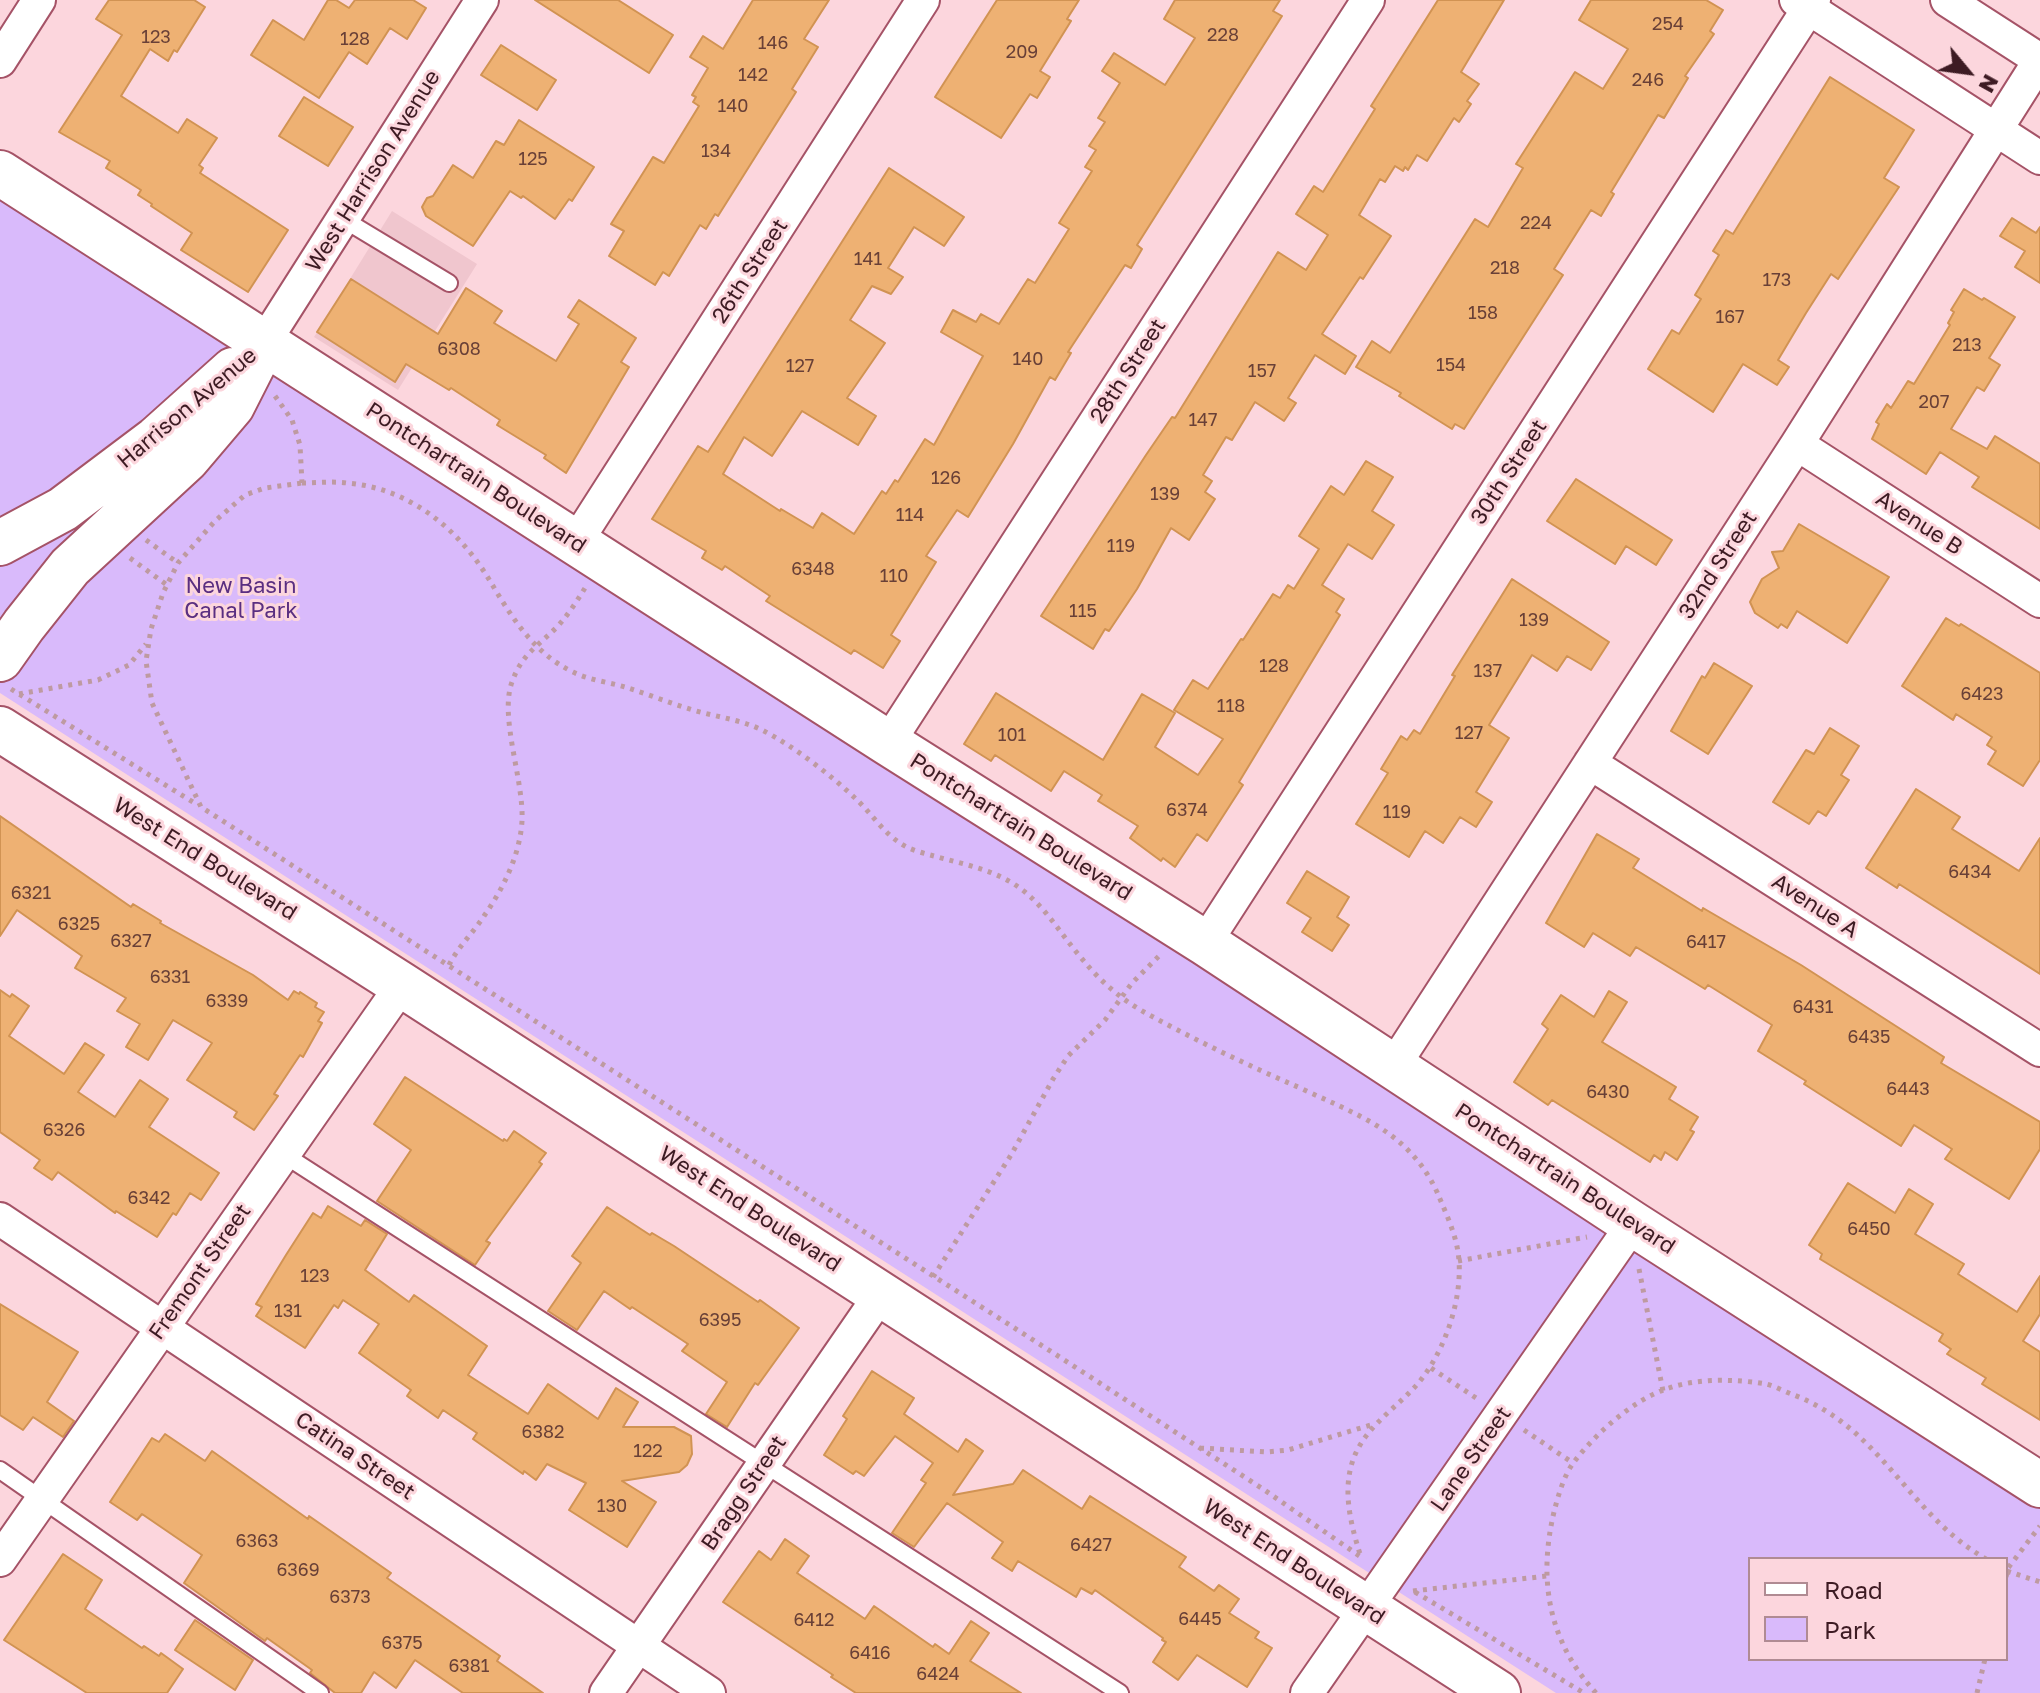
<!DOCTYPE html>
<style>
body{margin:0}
#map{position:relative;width:2040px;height:1693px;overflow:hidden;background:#fcd6dd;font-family:"Golos Text",sans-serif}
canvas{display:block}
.legend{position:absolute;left:1748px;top:1557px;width:260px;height:104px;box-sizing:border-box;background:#fcd6dd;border:2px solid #b08b93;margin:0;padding:10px 14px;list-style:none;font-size:24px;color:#3d1b23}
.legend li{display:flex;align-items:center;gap:16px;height:40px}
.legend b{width:40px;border:2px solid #b08b93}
.north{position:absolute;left:1928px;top:32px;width:80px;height:80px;-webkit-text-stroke:6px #fcd6dd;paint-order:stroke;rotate:119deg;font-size:22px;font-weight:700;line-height:32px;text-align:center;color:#3d1b23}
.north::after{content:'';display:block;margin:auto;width:28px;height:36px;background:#3d1b23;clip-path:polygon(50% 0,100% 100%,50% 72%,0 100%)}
</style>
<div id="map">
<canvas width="2040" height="1693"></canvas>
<ul class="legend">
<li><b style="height:10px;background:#fff"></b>Road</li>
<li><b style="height:22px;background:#d9bafb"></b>Park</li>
</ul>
<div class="north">N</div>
</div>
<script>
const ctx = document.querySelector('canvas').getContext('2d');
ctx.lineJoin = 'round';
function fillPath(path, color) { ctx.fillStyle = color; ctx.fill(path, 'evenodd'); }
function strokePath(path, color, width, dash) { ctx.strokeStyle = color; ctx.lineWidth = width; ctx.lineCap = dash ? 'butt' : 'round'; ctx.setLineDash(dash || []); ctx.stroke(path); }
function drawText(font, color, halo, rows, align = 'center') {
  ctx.font = font + ' "Golos Text",sans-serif'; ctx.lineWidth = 6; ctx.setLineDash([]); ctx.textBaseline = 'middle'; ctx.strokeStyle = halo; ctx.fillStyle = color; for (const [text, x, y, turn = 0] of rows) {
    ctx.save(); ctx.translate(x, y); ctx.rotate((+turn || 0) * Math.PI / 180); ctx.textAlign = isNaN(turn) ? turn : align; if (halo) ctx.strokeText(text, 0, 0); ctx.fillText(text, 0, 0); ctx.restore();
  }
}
fillPath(new Path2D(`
 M392,211L477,264L398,390L314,337Z`), '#f0c6ce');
fillPath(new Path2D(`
 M0,193L2040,1509V1693H1556L0,693ZM1750,1559H2006V1659H1750Z`), '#d9bafb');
const building = new Path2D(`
 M109,0H194L205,7L177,52L174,50L168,61L150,49L121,96L178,133L187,119L217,138L199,165L203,168L200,173L288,230L248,292L181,250L192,233L151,206L152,204L138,195L141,190L106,168L110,161L59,132L122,35L96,19Z
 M328,0H336L349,8L355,0H413L426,8L407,39L390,28L367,64L349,52L319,98L251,55L273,20L304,40Z
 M535,0H618L673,35L649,73Z
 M753,0H829L804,39L818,47L792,89L796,92L718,216L715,214L706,229L700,225L669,276L663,272L655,285L609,256L624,231L611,224L653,157L664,163L699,106L693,102L696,97L692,95L708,68L690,57L703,36L723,49Z
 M997,0H1079L1067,19L1071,21L1040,71L1050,77L1037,98L1030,94L1001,138L935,97Z
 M1175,0H1280L1273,11L1282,16L1137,245L1142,249L1131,268L1125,265L1068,352L1071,353L1055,380L1050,377L1013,444L968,517L957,510L926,556L936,562L891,635L900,641L883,668L854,650L851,654L766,601L770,596L725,566L722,570L702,558L706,551L652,519L698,446L708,452L889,168L964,217L944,246L914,227L888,268L903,277L891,294L872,286L850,320L885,343L847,398L876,416L858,445L802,411L772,456L744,437L723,474L780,511L781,509L813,528L822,513L854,534L882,491L886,494L895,480L898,482L925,439L934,445L983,356L941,332L953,310L976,322L981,314L999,324L1028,279L1035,283L1069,229L1059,223L1092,171L1085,167L1096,150L1089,146L1105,122L1098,118L1120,83L1102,71L1114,53L1165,85L1195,38L1164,19Z
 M1438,0H1504L1461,72L1479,84L1467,101L1471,104L1459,122L1454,118L1427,161L1417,155L1408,170L1405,167L1403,171L1395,166L1385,182L1380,179L1359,215L1391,236L1363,279L1360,277L1322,334L1356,356L1345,374L1315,355L1288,398L1296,403L1284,421L1255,402L1232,440L1226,437L1203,475L1212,481L1205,492L1215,499L1189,540L1171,528L1137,589L1109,631L1105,629L1093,649L1041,616L1146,455L1172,417L1175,418L1278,252L1306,270L1328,235L1296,214L1314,186L1323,192L1375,109L1371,106Z
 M1591,0H1706L1723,10L1710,31L1714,34L1685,76L1688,78L1664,118L1658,115L1611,192L1614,194L1601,216L1591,210L1554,269L1563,275L1464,429L1455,424L1452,429L1399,396L1401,393L1356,367L1372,341L1390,353L1475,219L1488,227L1523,168L1516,164L1575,72L1603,89L1628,49L1579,20Z
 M501,45L556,80L537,110L481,75Z
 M1830,77L1914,130L1884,178L1899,187L1838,279L1831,274L1806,313L1778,360L1789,367L1777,385L1743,364L1713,412L1648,369L1672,330L1679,334L1701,299L1695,295L1719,255L1713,251L1726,230L1733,234Z
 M304,97L353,127L328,166L279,136Z
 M519,120L594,167L572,201L569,199L555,219L523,196L521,198L510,191L473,246L426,216L422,207L427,198L433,196L453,165L473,178L496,141L504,145Z
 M2012,218L2036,233L2040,227V283L2015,267L2025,251L2000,236Z
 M351,279L438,334L466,288L502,311L494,323L556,361L579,324L568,317L579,300L636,338L621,362L629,367L566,473L544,458L546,455L497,425L500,420L451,388L449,390L406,364L395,382L317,332Z
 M1964,289L1982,300L1984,298L2015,317L1989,358L2000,365L1984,391L1977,387L1951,429L1987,449L1995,436L2040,464V529L1972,487L1979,477L1940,452L1926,474L1872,439L1879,424L1876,422L1887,404L1891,408L1908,381L1914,384L1950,325L1948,323L1954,312L1951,310Z
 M1366,461L1393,477L1372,511L1394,525L1372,559L1348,544L1322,585L1344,599L1336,612L1340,615L1239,782L1243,785L1207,841L1197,834L1175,867L1163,858L1161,861L1130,838L1138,826L1098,801L1102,795L1064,771L1051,791L995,755L991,761L964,744L996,693L1103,760L1142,694L1175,713L1155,747L1198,775L1223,739L1174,710L1193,680L1208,689L1241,639L1243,640L1273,594L1280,598L1288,585L1294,589L1319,549L1299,536L1331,486L1344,495Z
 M1576,479L1672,540L1656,565L1626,546L1615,564L1547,521Z
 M1799,524L1889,577L1847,643L1797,611L1787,628L1781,624L1778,628L1755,613L1750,602L1762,579L1779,568L1772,552L1783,551Z
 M1512,579L1609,642L1591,670L1567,656L1557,671L1532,655L1489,725L1509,738L1476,792L1492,802L1476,827L1460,817L1443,843L1425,831L1409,857L1356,824L1388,773L1381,769L1401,736L1407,740L1414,730L1420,734L1455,676L1452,675Z
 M1946,618L1959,626L1961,624L2040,673V760L2023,786L1988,764L1996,751L1987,745L1992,737L1956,714L1953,720L1902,686Z
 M1714,663L1752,686L1708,754L1671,731L1702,676L1705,678Z
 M1830,728L1859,746L1841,775L1849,780L1826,816L1818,811L1809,824L1773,802L1806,750L1814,754Z
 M1916,789L1960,817L1952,829L2019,871L2040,838V974L1899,884L1897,888L1866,868Z
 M0,816L131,907L133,904L161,921L160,923L253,975L288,1000L294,991L299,994L300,992L317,1003L315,1007L324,1012L318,1021L322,1023L303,1057L300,1055L274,1094L278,1096L254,1130L234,1117L237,1112L187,1080L212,1043L173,1020L148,1060L126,1047L140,1024L117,1011L126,998L75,968L82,956L17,910L0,936Z
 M1597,834L1639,859L1633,868L1702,911L1703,908L1801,965L1944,1057L1941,1063L2040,1122V1149L2009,1199L1945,1159L1952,1149L1914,1125L1901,1146L1804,1084L1806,1081L1758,1051L1772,1025L1708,985L1705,989L1636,947L1630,956L1593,933L1584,947L1546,923Z
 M1307,871L1349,897L1337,917L1349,925L1332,951L1302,932L1311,918L1287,903Z
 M0,990L10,997L12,994L29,1006L9,1036L64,1074L85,1043L104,1055L78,1092L115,1117L140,1080L168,1099L149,1127L219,1173L201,1200L190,1193L176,1215L173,1213L157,1237L116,1211L115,1213L58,1172L52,1180L34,1168L40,1160L0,1132Z
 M1609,991L1627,1002L1602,1042L1676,1087L1669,1099L1698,1117L1690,1130L1694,1132L1677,1160L1665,1152L1661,1160L1654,1155L1650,1162L1552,1100L1548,1105L1514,1082L1548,1029L1542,1024L1561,995L1594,1017Z
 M405,1077L503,1141L504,1139L507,1141L514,1131L546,1153L539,1162L542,1164L486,1241L490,1243L475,1265L377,1201L411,1150L374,1124Z
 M1848,1183L1895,1213L1909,1189L1933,1204L1915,1234L1964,1264L1958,1274L2017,1312L2040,1276V1314L2023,1341L2040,1352V1420L1982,1384L1986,1378L1947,1354L1951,1349L1939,1341L1943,1334L1820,1259L1822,1254L1809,1245Z
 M328,1206L361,1226L365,1220L387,1234L365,1270L409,1302L414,1295L487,1346L468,1375L528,1414L548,1384L598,1419L616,1388L638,1402L623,1427H674L691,1436L692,1454L687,1465L679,1472L622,1481L656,1502L627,1547L569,1510L586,1483L547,1464L536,1480L524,1471L523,1474L473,1439L477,1433L443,1410L438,1418L407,1396L411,1390L359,1353L379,1324L343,1300L338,1308L334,1305L305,1348L256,1316L262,1307L256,1304L286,1255L313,1213L321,1218Z
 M607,1207L650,1235L652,1233L674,1246L758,1302L760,1300L799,1328L758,1385L755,1383L727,1427L706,1414L727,1382L682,1351L688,1344L632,1307L630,1309L604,1291L577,1330L548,1311L581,1263L572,1256Z
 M0,1304L78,1352L47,1402L74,1421L63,1437L33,1417L23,1430L0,1415Z
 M872,1371L914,1398L904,1414L958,1452L966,1439L983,1451L953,1495L1013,1484L1023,1470L1082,1509L1090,1496L1186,1557L1179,1567L1214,1591L1219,1585L1239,1599L1229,1613L1259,1632L1255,1638L1272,1648L1247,1687L1197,1655L1178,1680L1153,1662L1166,1642L1162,1640L1163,1638L1095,1590L1092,1594L1081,1588L1076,1597L1018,1561L1012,1571L992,1558L1003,1542L947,1503L914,1547L892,1533L926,1483L921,1480L933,1463L895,1436L864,1476L856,1471L853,1474L824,1455L847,1419L843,1416Z
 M165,1434L205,1461L212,1451L308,1519L309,1516L391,1573L387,1578L500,1656L497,1661L543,1693H463L415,1660L396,1688L374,1672L361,1693H335L310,1673L312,1670L267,1638L265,1641L184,1583L202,1555L142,1514L137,1520L110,1502L152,1438L159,1442Z
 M785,1539L809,1556L797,1573L865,1619L874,1606L933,1647L935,1644L949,1654L971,1621L989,1633L970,1661L1021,1693H856L831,1677L833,1675L723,1602L759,1551L771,1560Z
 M63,1554L102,1580L85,1609L142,1648L144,1646L159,1656L161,1653L183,1669L167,1693H87L4,1640Z
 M195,1620L253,1660L235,1690L175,1650Z`);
fillPath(building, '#eeb173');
strokePath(building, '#d19353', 2);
const lane = new Path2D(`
 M343,219L449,283
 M283,1154L1120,1693
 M0,1470L320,1693`);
const street = new Path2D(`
 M1796,0L2040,158
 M1947,0L2040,60
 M0,61L39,0
 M265,341L482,0
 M1797,444L2040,601
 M576,542L923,0
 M888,743L1368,0
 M1590,763L2040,1050
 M1205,943L1814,0
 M1393,1067L1797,444L2040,60
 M0,1219L709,1693
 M0,1560L402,985
 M606,1693L881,1294
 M1307,1693L1633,1224`);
const secondary = new Path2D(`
 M0,173L888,743L1205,943L1633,1224L2040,1485
 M0,543L63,509L156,439L233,370
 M0,659L24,625L70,567L187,459L232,406L265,341
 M0,729L402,985L1498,1693`);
strokePath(lane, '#a55367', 20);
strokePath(street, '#a55367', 36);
strokePath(secondary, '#a55367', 48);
strokePath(new Path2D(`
 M275,396L292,420L300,445L302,483
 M302,483C317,483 332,481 347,483C409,488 459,529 490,581C511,616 533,653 573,672C589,680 608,682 625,687C647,694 670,703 693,710C716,717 739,719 762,730C792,745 831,775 856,799C871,813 883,832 900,843C910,850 923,853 934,856C966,865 998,870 1025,892C1048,911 1063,937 1083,960C1100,981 1121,999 1144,1012C1193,1039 1247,1065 1298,1087C1355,1114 1408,1130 1437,1192C1445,1211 1455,1232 1458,1252C1465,1297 1443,1360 1410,1392C1389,1413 1363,1431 1353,1460C1342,1491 1351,1526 1361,1557L1263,1489L1055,1354L201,807L152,703L146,661L151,629L163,593L178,563L215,521L245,495L265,488Z
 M146,540L178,563
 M130,558L167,585
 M11,689L196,804
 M19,694L98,680L129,665L146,644
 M449,965C458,947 473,933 484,916C503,889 520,855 522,821C524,780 499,717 512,682C522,654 537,647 557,627C568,615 577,601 585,588
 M1458,1261L1587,1237
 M1639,1269L1663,1391
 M933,1277L1011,1155L1053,1079L1068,1056L1105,1020L1132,983L1161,954
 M1431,1368L1479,1400
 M1524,1430L1573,1463
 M1200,1448L1267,1452L1288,1450L1374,1424
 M2007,1571L2040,1582
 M2006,1577L2008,1568L2040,1526
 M1413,1591L1547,1576
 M1415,1592L1584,1693
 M1596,1693C1548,1641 1538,1579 1554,1512C1558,1496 1564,1475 1574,1462C1596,1433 1634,1399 1669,1388C1698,1378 1736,1379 1766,1384C1775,1386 1785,1392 1794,1395C1882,1429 1908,1514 1986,1559
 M1977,1693L1985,1659`), '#be9aa1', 5, [4, 6]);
strokePath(lane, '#fff', 16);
strokePath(street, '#fff', 32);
strokePath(secondary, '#fff', 44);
drawText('18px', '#694037', null, [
 ["254",1668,24],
 ["228",1223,35],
 ["123",156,37],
 ["128",355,39],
 ["146",773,43],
 ["209",1022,52],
 ["142",753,75],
 ["246",1648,80],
 ["140",733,106],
 ["134",716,151],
 ["125",533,159],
 ["224",1536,223],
 ["141",868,259],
 ["218",1505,268],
 ["173",1777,280],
 ["158",1483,313],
 ["167",1730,317],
 ["213",1967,345],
 ["6308",459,349],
 ["140",1028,359],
 ["154",1451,365],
 ["127",800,366],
 ["157",1262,371],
 ["207",1934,402],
 ["147",1203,420],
 ["126",946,478],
 ["139",1165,494],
 ["114",910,515],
 ["119",1121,546],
 ["6348",813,569],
 ["110",894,576],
 ["115",1083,611],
 ["139",1534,620],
 ["128",1274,666],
 ["137",1488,671],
 ["6423",1982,694],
 ["118",1231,706],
 ["127",1469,733],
 ["101",1012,735],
 ["6374",1187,810],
 ["119",1397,812],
 ["6434",1970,872],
 ["6321",31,893],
 ["6325",79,924],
 ["6327",131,941],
 ["6417",1706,942],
 ["6331",170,977],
 ["6339",227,1001],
 ["6431",1813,1007],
 ["6435",1869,1037],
 ["6443",1908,1089],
 ["6430",1608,1092],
 ["6326",64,1130],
 ["6342",149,1198],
 ["6450",1869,1229],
 ["123",315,1276],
 ["131",288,1311],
 ["6395",720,1320],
 ["6382",543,1432],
 ["122",648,1451],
 ["130",612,1506],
 ["6363",257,1541],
 ["6427",1091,1545],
 ["6369",298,1570],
 ["6373",350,1597],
 ["6445",1200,1619],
 ["6412",814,1620],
 ["6375",402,1643],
 ["6416",870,1653],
 ["6381",469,1666],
 ["6424",938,1674]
]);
drawText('22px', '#3d1b23', '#fcd6dd', [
 ["West Harrison Avenue",373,171,-58],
 ["26th Street",750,271,-57],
 ["28th Street",1128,371,-57],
 ["Harrison Avenue",187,408,-40],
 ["30th Street",1509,472,-57],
 ["Pontchartrain Boulevard",476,478,33],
 ["Avenue B",1919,523,33],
 ["32nd Street",1718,565,-57],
 ["Pontchartrain Boulevard",1021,827,32],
 ["West End Boulevard",205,859,32],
 ["Avenue A",1815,906,33],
 ["Pontchartrain Boulevard",1565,1179,33],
 ["West End Boulevard",750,1209,33],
 ["Fremont Street",200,1272,-55],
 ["Catina Street",355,1456,34],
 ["Lane Street",1471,1459,-55],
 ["Bragg Street",744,1493,-56],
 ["West End Boulevard",1294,1562,33]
]);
drawText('22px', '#5a2e81', '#fcd6dd', [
 ["New Basin",241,586],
 ["Canal Park",241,611]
]);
</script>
